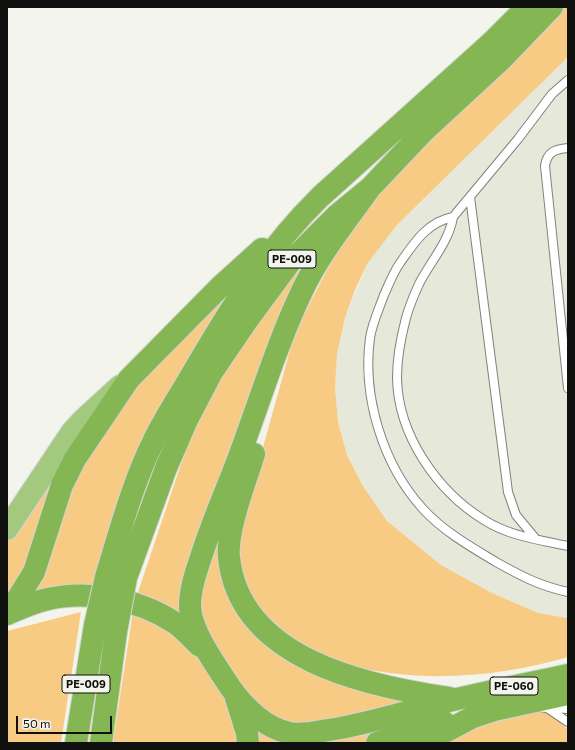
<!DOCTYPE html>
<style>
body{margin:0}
#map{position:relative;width:575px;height:750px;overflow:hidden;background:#f3f5ed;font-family:Commissioner,sans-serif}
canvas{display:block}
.frame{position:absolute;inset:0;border:8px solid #10100e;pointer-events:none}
.scale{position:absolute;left:16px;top:716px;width:96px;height:18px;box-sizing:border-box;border:2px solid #10100e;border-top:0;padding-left:5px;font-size:12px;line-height:14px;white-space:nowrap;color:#10100e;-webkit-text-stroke:3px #f3f5ed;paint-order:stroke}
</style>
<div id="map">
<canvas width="575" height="750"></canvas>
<div class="frame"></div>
<div class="scale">50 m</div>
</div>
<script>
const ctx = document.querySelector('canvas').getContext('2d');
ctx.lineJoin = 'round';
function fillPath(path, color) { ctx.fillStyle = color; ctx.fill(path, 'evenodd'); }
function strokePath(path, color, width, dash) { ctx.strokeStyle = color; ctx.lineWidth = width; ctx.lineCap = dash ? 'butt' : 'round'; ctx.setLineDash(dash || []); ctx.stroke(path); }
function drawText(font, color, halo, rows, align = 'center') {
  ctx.font = font + ' Commissioner,sans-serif'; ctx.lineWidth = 4; ctx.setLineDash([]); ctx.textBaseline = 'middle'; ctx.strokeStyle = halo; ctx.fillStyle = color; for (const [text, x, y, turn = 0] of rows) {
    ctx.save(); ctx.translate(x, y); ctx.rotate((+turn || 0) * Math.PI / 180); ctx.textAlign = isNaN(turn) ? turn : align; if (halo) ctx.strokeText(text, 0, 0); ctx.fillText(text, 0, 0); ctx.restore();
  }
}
fillPath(new Path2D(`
 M568,57V618L538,613L492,593L441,565L387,521L363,486L347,455L338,422L335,387L337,354L345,318L367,264L381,244L396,226Z`), '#e6e8da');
fillPath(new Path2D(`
 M554,7H568V57L396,226L367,264L355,290L345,318L337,354L335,387L338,422L347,455L363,486L387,521L441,565L492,593L538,613L568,618V657C478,684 343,691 270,621C255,606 242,586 237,564C236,555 238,543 239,534L290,350L269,398L233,528L229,556L234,577L243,600L259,623L322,676L433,705L362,722L496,695L369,743H113L133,611L164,625L232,689L208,653L181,620L134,604L212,372L276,280L349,210L306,312C337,247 375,185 426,134C434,126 444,119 452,112C487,78 522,44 554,7ZM234,692L288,733L275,728L247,733Z
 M277,235L150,435L99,596L7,600V528L161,345Z
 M81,612L61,743H7V631Z
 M548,710L568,730V743H429L468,717Z`), '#f8cb85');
const service = new Path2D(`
 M568,80L552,94L518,139L453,217C449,242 430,262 419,284C414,295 409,307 406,318C401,337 397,359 397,378C398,435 437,491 484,520C509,536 540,540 568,546
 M568,148C555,149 547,152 545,166L568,388
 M470,197L508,492L516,515L535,538
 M453,217C427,222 414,243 400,263C393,273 389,284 384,295C379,309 372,324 370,338C362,397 383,465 423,509C443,531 471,547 496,562C521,576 540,586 568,592
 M540,707L547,708L568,722
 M549,708L568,709`);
const primary = new Path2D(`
 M7,529L72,432L84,419L120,386`);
const trunk = new Path2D(`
 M370,188C346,222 320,253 302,291C274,350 256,414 232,475C221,502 210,529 201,557C196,572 190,589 190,606C190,630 217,667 230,687C244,707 266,729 290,733C301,735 312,733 322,731C359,726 394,715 429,706C475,694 522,685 568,675
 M254,454C246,480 226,531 229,557C239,659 366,686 449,698
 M106,577C120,531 133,482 154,440C166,415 182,392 195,369C231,307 269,247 320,197L491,43L527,7
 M126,578L166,468L186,422L212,372L246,322L291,261L337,215L370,188L423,132L502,59L552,7
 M7,610L18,598L34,572L62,485L75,459L129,379L220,287L262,249
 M7,614C19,609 32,603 44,600C87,589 139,599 175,623C184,629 192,639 200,646
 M236,698L247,733L248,743
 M76,743L95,625
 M101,743L116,632
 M377,743L444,722
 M424,743L473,717L494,710L568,694`);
strokePath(service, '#81827c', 10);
strokePath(primary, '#d4d4d4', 24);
strokePath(trunk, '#d4d4d4', 24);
strokePath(service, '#fff', 8);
strokePath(primary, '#a3c97f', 22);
strokePath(trunk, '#84b754', 22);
const trunkBridge = new Path2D(`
 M95,625L106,577
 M116,632L126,578`);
strokePath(trunkBridge, '#d4d4d4', 24, []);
strokePath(trunkBridge, '#84b754', 22);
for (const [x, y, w] of [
 [292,259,48],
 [86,684,48],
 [514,686,48]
]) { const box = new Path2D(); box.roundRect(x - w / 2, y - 9, w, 18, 3); ctx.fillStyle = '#f3f5ed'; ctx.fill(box); strokePath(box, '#10100e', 1); }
drawText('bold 11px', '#10100e', null, [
 ["PE-009",292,259],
 ["PE-009",86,684],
 ["PE-060",514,686]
]);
</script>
